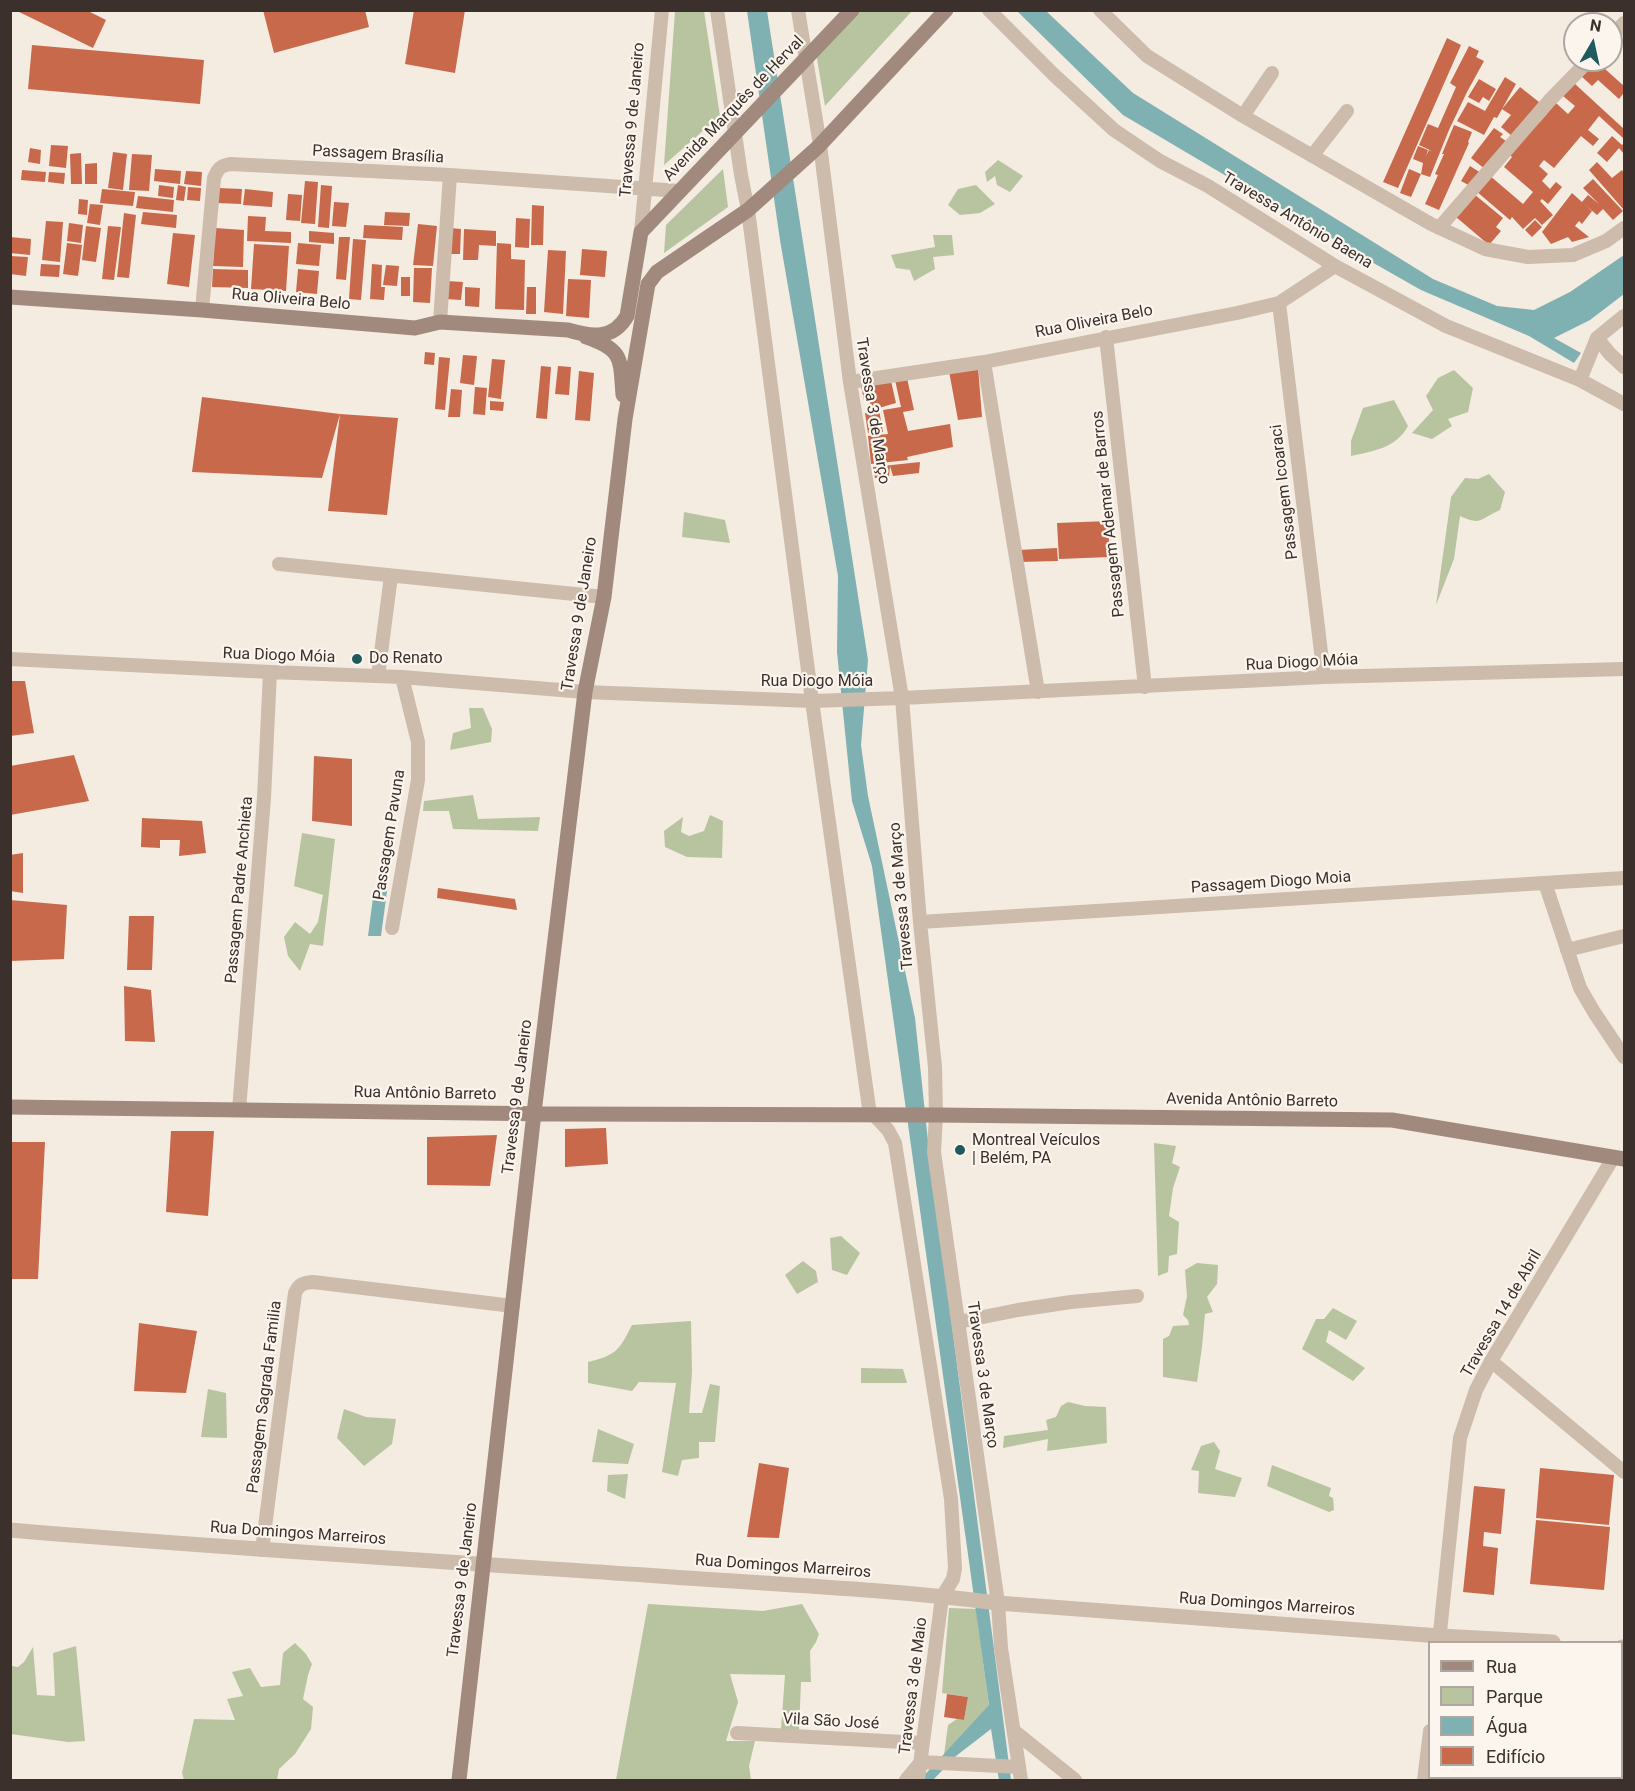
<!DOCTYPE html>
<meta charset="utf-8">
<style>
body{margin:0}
#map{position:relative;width:1635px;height:1791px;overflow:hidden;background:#f4ebe1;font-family:Roboto,sans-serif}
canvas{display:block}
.frame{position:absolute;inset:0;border:12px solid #3b302b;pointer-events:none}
.legend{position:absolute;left:1428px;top:1641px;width:195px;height:138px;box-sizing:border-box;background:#fbf5ee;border:2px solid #aea6a0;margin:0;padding:8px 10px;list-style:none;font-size:18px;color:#3b302b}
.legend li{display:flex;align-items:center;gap:12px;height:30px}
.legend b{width:30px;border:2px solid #aea6a0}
.north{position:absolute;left:1563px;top:12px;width:60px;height:60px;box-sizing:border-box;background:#fbf5ee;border:2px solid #aea6a0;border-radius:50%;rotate:9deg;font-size:16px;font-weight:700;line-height:24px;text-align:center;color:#3b302b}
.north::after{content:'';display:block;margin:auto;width:21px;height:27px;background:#1f5a5e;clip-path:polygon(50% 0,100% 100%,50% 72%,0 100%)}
</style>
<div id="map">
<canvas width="1635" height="1791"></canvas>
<div class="frame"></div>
<ul class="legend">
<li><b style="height:8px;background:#a18a7d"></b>Rua</li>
<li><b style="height:16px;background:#b8c4a0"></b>Parque</li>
<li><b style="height:16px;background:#7fb0b2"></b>Água</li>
<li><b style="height:16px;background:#c8694b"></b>Edifício</li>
</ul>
<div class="north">N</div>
</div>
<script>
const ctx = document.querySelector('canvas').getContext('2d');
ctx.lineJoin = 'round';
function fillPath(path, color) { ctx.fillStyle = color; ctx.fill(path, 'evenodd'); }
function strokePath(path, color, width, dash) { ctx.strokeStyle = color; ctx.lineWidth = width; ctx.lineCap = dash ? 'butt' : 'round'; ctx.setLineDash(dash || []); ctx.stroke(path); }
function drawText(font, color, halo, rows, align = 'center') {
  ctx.font = font + ' Roboto,sans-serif'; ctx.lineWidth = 4.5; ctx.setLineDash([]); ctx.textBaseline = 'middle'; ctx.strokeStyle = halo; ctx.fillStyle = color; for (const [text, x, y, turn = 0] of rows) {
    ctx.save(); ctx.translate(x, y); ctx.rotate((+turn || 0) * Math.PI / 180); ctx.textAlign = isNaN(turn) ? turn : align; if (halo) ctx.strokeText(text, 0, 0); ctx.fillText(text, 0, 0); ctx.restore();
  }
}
fillPath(new Path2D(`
 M675,11H704L720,116L664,165Z
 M856,11H912L825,106L816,53Z
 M998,160L1023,176L1010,192L997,185L995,176L987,182L985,172Z
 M723,169L728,207L664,253L666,225Z
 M976,185L995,204L980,213L960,215L948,205L958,189Z
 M933,235H952L954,255L933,257L935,269L914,281L910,270L896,268L891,255L935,247Z
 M1454,370L1473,388L1468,412L1448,419L1452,426L1432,439L1412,433L1433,410L1426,396L1438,378Z
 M1394,400L1408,426C1396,448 1374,451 1351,456V441L1363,408Z
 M1489,474L1505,492L1500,510C1479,519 1482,526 1460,516L1454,559L1436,605L1451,497L1465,478L1478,479Z
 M684,512L725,520L730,543L682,537Z
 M469,708H483L492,729L491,742L450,750L453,733L471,728Z
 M473,795L478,819L540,817L538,831L453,829L449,811H423L424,801Z
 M710,815L723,821L722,858L687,857L665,847L664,831L683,817L681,832L689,836L704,831Z
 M302,833L335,839L323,946L310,944L300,971L288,956L284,937L295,922L310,934L318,922L323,895L294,886Z
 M1154,1143L1176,1146L1172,1163L1180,1167L1173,1188L1169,1216L1179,1222L1177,1254L1169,1256L1168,1272L1158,1276Z
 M841,1236L860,1253L847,1275L832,1270L830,1238Z
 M803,1261L816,1271L818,1282L797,1294L785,1275Z
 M1197,1263L1218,1265L1217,1284L1207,1297L1213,1312L1205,1314L1202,1347L1197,1382L1163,1377V1339L1169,1336L1173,1326L1189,1325L1188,1320L1183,1315L1187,1296L1185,1270Z
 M1333,1308L1357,1321L1346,1340L1329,1330L1326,1342L1365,1368L1353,1381L1302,1349L1316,1319H1324Z
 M691,1321L692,1372L689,1413H702L710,1384L720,1386L715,1442H699V1458L682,1460L678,1476L662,1472L676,1383L639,1382L632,1391L588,1383V1362C616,1355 619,1351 632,1325Z
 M861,1368L903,1369L907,1383H861Z
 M208,1389L226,1393L227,1438L201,1437Z
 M1068,1402L1085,1406L1106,1407L1107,1443L1047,1451L1048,1439L1003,1448L1004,1436L1048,1430L1046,1420L1056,1417L1061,1406Z
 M344,1409L366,1417L396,1419L392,1444L364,1466L337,1438Z
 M598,1429L634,1444L628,1464L592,1462Z
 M1214,1442L1220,1451L1215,1469L1242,1478L1235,1497L1198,1493L1199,1471L1191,1470L1201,1446Z
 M1272,1465L1331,1488L1329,1496L1333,1498L1334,1510L1329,1512L1267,1486Z
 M628,1474L625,1499L607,1491L608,1475Z
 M648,1604L763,1611L802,1604L819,1634L816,1642L810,1651L811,1682H801L799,1730L781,1729L785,1675L730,1674L738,1702L726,1741H755L749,1766L751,1780H616Z
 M949,1608L976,1609L989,1706L944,1755L948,1725L957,1719L964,1720L968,1697L942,1693Z
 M10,1643L12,1666L18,1667L24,1662L33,1647L37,1695L55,1696L53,1653L76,1646L85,1741L68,1742L11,1734Z
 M295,1643L306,1654L312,1664L308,1675L303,1699L313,1707L311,1729L295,1754L279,1769L277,1780H184L182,1773L194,1719L235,1720L227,1699L243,1696L232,1672L250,1668L261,1687L280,1685L283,1653Z`), '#b8c4a0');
fillPath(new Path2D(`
 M747,11H767L868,660L861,745L868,796L915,1018L928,1141L1011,1780H999L991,1729L956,1756L933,1780H920L989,1705L872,866L852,801L837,652L838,576L780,240Z
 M1017,11H1046L1133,93L1433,279L1497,306L1534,310L1570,292L1624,255V294L1590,320L1554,338L1581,353L1574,363L1529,336L1421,290L1377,265L1123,115Z
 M374,890L387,891L381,936H368Z`), '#7fb0b2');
fillPath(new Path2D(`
 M15,10H86L106,20L93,48Z
 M263,10H365L369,27L274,53Z
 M414,10H465L455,73L405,64Z
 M1447,38L1461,45L1398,188L1383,182Z
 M32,45L204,60L200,104L28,89Z
 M1469,46L1479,51L1476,57L1484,61L1467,92L1449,130L1430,177L1421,174L1423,163L1413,159L1418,146L1428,150L1426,156L1429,150L1434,152L1419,145L1428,124L1438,128L1456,87L1450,83Z
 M1595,60L1624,86V95L1623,94L1619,99L1598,80L1592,86L1581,76Z
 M1505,77L1516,84L1497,118L1494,117L1484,135L1457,121L1468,102L1485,111Z
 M1479,79L1496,89L1489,101L1483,97L1479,103L1468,97Z
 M1574,83L1624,129V137L1623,138L1599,116L1588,130L1599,139L1593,146L1581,136L1554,168L1544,160L1539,166L1548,174L1542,181L1550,189L1556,182L1562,187L1548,204L1542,199L1540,201L1553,215L1542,225L1535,218L1523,229L1512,217L1510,220L1476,191L1489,175L1523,204L1533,192L1504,167L1512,157L1507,153L1536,119L1540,122L1556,103L1568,114L1575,106L1563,96Z
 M1520,87L1539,102L1512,136L1501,127L1511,115L1502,109Z
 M1454,125L1472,132L1468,142L1469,143L1439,210L1425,204L1438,175L1435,174L1444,154H1442Z
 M1494,128L1503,134L1500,137L1506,141L1485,169L1471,158Z
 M1612,136L1622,145L1624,143V154L1619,148L1607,162L1597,153Z
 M51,145L68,146L66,168L49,166Z
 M30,148L41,150L40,164L28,162Z
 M113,152L127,154L123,190L108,188Z
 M81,153L82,184H71L70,154Z
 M132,154L152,155L149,191L129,190Z
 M1597,162L1612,178L1622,170L1624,174V210L1589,170Z
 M97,163V184H85V164Z
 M1470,166L1481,173L1472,187L1461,181Z
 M155,169L181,171L180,184L154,181Z
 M1409,169L1421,174L1411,197L1400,193Z
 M22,170L46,172L45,182L21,180Z
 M186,171L202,172L201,186L184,184Z
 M49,172L65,173L64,184L48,182Z
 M1593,179L1623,211L1613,220L1603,209L1597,215L1582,202L1588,195L1599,204L1583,188Z
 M305,181L318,182L315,224L301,223Z
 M159,185L174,187L173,198L158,196Z
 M178,185L186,187L184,201L176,200Z
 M321,185L332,186L329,228L318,227Z
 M188,187L201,188L200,201L187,200Z
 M218,188L242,189L241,204L217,203Z
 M102,189L135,192L133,206L100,203Z
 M245,189L273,192L272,207L243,205Z
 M1572,193L1592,211L1582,224L1579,221L1575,226L1589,237L1572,242L1568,237L1551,244L1542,232Z
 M288,194L302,195L300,221L286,220Z
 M1474,194L1503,218L1496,227L1501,231L1489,245L1456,217Z
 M138,196L174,200L173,212L136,208Z
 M79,199L88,200L87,215L78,214Z
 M334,202L349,203L346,227L332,226Z
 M90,204L103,205L100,225L87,223Z
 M532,205L544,206L543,245H531Z
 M143,212L177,215L176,228L141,224Z
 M385,212L410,213L409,226L384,225Z
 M124,213L136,215L129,278L117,277Z
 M248,216L266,217L265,231L291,232V243L247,241Z
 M516,218L530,219L529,248L515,247Z
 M1535,220L1542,227L1532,237L1525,230Z
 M46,221L63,222L60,262L42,260Z
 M69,223L83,225L81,243L67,241Z
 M418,224L437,226L433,266L413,265Z
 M364,225L403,227L402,240L363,238Z
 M86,226L101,228L96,262L82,260Z
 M108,226L121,227L114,280L102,279Z
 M215,228L244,230L243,267L213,266Z
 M450,228L461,229L460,254H449Z
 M464,229L496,231V246L479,245L478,260H463Z
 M309,231L334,233V244L309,242Z
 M173,233L195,235L189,287L167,284Z
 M10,237L31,239L30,255L10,253Z
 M339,237H350L346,280L336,279Z
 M353,239L366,240L361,300L349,299Z
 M67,243L82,245L78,276L63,274Z
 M298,243L321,245L319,266L296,264Z
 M497,243L511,244V259L525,260L524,310L495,309Z
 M254,244L289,246L286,291L251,289Z
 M582,249L607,251L605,277L580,275Z
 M548,250L566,251L563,314L544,312Z
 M10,256L28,257L26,276L10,274Z
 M41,264L60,265L59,277L40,276Z
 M372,264L382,265L381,287H385L384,300L370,299Z
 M386,265L399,266L397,286L383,285Z
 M414,268H432L430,303L413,302Z
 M213,269L248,270V288L212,287Z
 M298,269L319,271L317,294L296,292Z
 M401,277H410V296H401Z
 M568,279L591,280L589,318L566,316Z
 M447,281L463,282L461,300L446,299Z
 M465,287L480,288L479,307L465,306Z
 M527,287H536V314H526Z
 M425,352L435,353L434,365L424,364Z
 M463,355L477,356L474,385L460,383Z
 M439,357L450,358L445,410L435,409Z
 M492,359L505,360L501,399L488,397Z
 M541,366L551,367L547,419L536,418Z
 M558,366L571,367L569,395L555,394Z
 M978,367L982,417L958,420L949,371Z
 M579,371L594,373L590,421L575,420Z
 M907,378L914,410L903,412L908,431L950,424L953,447L907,457L908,460L871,464L868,436L888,434L883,410L901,407L895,380Z
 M891,381L896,403L872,410L869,399L864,400L861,386Z
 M475,387L487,388L485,415L473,414Z
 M451,389L462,390L460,417H448Z
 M202,397L340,414L322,478L192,472Z
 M490,401L504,402L503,411L490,410Z
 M879,410L883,432L868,433L865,413Z
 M340,414L398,418L387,515L328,511Z
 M920,462L919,473L893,476L890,466L889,477L875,478L873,467Z
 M1108,521L1110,557L1059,559L1057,523Z
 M1057,548L1058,561L1019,562L1018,550Z
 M10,681H25L34,733L10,736Z
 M74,755L89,801L10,815V766Z
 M314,756L352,759V826L312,821Z
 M142,818L202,821L206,853L179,856L180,840H160V848L141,847Z
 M23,853V893L10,891V855Z
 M438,888L515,899L517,910L437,898Z
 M10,900L67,905L64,959L10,961Z
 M129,916H154L152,970H127Z
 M124,986L151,990L155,1042L125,1041Z
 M606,1128L608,1164L565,1167V1129Z
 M171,1131H214L208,1216L166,1212Z
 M497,1135L490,1186L427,1185V1137Z
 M10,1142H45L38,1279H10Z
 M139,1323L197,1331L186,1393L134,1391Z
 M759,1463L789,1468L779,1538L747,1537Z
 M1540,1468L1614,1475L1609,1525L1536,1518Z
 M1474,1486L1505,1489L1501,1534L1484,1532L1483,1546L1498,1548L1494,1595L1463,1592Z
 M1536,1520L1610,1527L1604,1590L1530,1584Z
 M947,1694L968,1697L964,1720L944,1717Z`), '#c8694b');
strokePath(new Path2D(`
 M717,10L741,175L748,210L812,701L870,1115
 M798,10L820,145L850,382L902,698L920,922L935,1067L936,1115L934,1152L998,1603L1001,1648L1021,1780
 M989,10L1053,74L1114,130L1160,161L1208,186L1335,266L1446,326L1580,380L1624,404
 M1100,10L1147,56L1243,116L1431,224L1485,249L1528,257L1573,255L1606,241L1624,228
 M1611,37L1624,23
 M1243,116L1272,73
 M1312,156L1347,111
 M1439,228L1549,101L1589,60
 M641,232L662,10
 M1279,303L1324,677
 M202,310L214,178C218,168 221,166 230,164L450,175L680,191
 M440,322L450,175
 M1106,337L1145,687
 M1597,338L1610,354L1624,367
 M984,362L1038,692
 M1580,380L1597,338L1624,316
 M850,382L984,362L1237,313L1279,303L1335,266
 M279,564L604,597
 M10,659L270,672L402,677L585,692L812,701L902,698L1324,677L1624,669
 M378,676L391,576
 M1545,883L1580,988L1594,1012L1624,1057
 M920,922L1624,878
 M392,928L418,780V742L402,677
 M1567,950L1624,936
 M239,1110L264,798L270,672
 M874,1115L888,1130L895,1143L951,1499L955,1568L953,1579L942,1597L918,1780
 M958,1322L1018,1310L1071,1302L1137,1296
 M1491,1361L1624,1472
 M262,1550L295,1293C299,1284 303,1283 313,1282L513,1306
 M1439,1642L1460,1438L1476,1390L1491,1361L1613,1158
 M1014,1731L1075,1780
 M737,1733L922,1743
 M906,1780L921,1762L1019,1767
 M1424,1780L1430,1731`), '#cdbbac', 14);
strokePath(new Path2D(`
 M10,1530C222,1548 433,1561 645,1575C762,1584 880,1588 997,1603L1440,1636L1553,1642
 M1622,1647H1624`), '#cdbbac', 15);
strokePath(new Path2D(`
 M10,297L202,310L415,328L440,322L568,330C592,337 613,340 627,316L641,232L852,10
 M586,337C624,350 620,359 623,395
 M10,1107L553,1114L936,1115L1392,1120L1624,1159
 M459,1780L534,1113L585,692L604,597L625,419L648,284L657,272L748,210L818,147L946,10`), '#a18a7d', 15);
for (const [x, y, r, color] of [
 [357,659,6,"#1f5a5e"],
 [960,1150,6,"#1f5a5e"]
]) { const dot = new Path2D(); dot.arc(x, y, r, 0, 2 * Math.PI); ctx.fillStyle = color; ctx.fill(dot); strokePath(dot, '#fbf5ee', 2); }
drawText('16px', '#3b302b', '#fbf5ee', [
 ["Avenida Marquês de Herval",734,109,-46],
 ["Travessa 9 de Janeiro",633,120,-85],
 ["Passagem Brasília",378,155,3],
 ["Travessa Antônio Baena",1297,221,31],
 ["Rua Oliveira Belo",291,300,5],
 ["Rua Oliveira Belo",1094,322,-11],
 ["Travessa 3 de Março",872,411,81],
 ["Passagem Icoaraci",1285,492,-97],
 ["Passagem Ademar de Barros",1109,514,-96],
 ["Travessa 9 de Janeiro",580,614,-81],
 ["Rua Diogo Móia",279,656,2],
 ["Rua Diogo Móia",1302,663,-3],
 ["Rua Diogo Móia",817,682],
 ["Passagem Pavuna",390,835,-81],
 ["Passagem Diogo Moia",1271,883,-4],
 ["Passagem Padre Anchieta",240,890,-85],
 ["Travessa 3 de Março",902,896,-95],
 ["Rua Antônio Barreto",425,1094,1],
 ["Travessa 9 de Janeiro",518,1097,-83],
 ["Avenida Antônio Barreto",1252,1101,1],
 ["Travessa 14 de Abril",1502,1314,-60],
 ["Travessa 3 de Março",982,1375,82],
 ["Passagem Sagrada Familia",265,1397,-83],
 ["Rua Domingos Marreiros",298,1534,4],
 ["Rua Domingos Marreiros",783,1567,4],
 ["Travessa 9 de Janeiro",463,1580,-83],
 ["Rua Domingos Marreiros",1267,1605,4],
 ["Travessa 3 de Maio",914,1686,-83],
 ["Vila São José",831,1722,3]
]);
drawText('16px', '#3b302b', '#fbf5ee', [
 ["Do Renato",369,659],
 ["Montreal Veículos",972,1141],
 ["| Belém, PA",972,1159]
], 'left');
</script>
